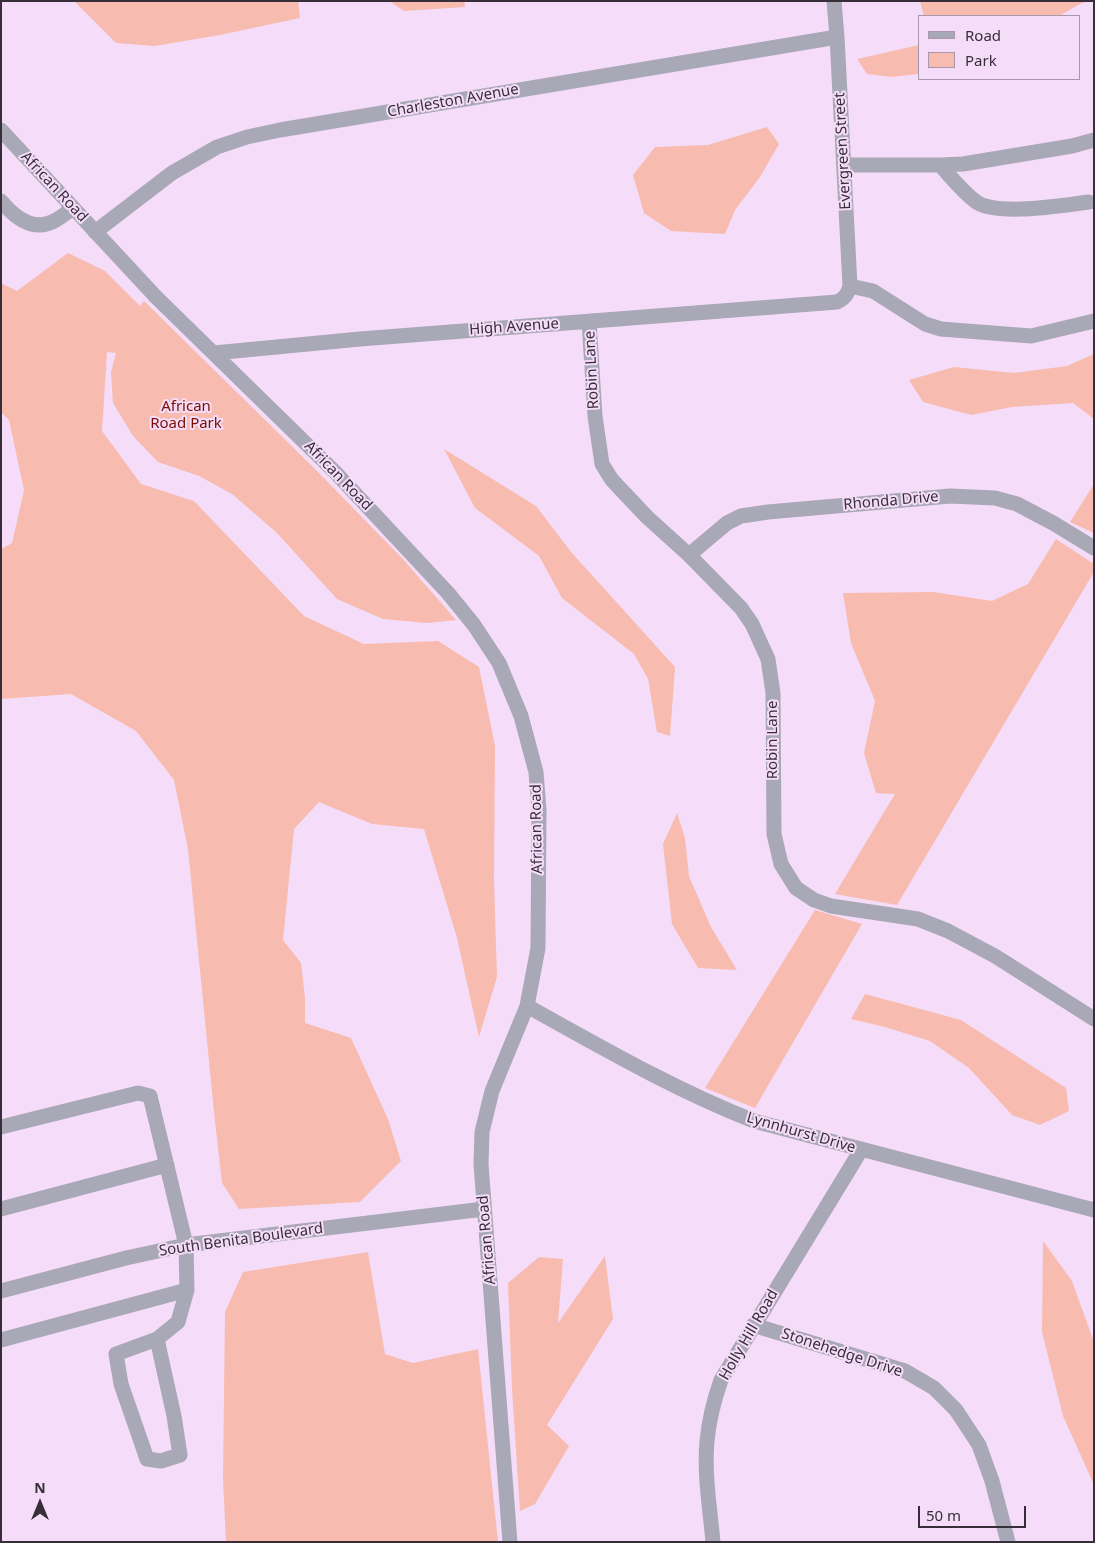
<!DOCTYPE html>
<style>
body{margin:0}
#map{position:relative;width:1095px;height:1543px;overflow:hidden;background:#f5ddf9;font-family:"Noto Sans",sans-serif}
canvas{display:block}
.frame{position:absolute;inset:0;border:2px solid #372e39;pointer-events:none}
.legend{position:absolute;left:918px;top:15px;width:162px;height:65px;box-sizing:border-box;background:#f5ddf9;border:1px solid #a997ac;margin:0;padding:6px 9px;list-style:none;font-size:15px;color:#372e39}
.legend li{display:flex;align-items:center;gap:10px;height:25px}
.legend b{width:25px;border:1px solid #a997ac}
.north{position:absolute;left:15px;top:1478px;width:50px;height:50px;-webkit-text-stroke:4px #f5ddf9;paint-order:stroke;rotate:0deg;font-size:14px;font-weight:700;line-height:20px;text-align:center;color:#372e39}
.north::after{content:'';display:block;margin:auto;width:18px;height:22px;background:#372e39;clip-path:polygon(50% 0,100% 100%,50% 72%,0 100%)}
.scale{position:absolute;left:918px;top:1506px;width:108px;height:22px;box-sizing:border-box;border:2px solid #372e39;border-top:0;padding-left:6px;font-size:15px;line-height:18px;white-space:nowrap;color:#372e39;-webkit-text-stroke:4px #f5ddf9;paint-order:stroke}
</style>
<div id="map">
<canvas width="1095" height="1543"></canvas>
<div class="frame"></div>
<ul class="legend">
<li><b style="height:6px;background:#a9a8b6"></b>Road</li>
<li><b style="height:14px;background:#f8bbaf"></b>Park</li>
</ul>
<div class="north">N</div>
<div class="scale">50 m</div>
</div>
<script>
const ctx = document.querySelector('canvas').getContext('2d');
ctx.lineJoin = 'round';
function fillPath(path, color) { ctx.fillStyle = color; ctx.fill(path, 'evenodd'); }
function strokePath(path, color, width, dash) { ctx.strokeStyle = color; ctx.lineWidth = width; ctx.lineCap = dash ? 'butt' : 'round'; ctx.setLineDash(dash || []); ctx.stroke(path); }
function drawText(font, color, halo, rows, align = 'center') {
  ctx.font = font + ' "Noto Sans",sans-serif'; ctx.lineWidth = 4; ctx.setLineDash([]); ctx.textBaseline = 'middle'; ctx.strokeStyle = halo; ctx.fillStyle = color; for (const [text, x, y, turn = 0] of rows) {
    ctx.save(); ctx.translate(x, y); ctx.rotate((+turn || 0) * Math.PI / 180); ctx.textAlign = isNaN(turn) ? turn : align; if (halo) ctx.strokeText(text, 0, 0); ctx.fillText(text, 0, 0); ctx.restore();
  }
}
fillPath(new Path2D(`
 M74,1H298L300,18L220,35L155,46L116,43Z
 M389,1H464L465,7L404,11Z
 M920,1H1088L1080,4L1059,16H924Z
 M919,45V74L891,77L867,74L857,59Z
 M767,127L779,144L760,177L735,210L725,234L671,231L644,213L633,175L655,147L708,145Z
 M68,253L105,271L140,306L144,301L315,469L402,558L456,620L427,623L383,619L337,599L276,532L232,494L199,476L158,462L133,436L113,403L111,372L116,353L107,352L102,431L141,484L194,501L304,616L364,644L438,641L479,667L495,746L494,880L497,977L479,1037L457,938L424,829L372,824L319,802L294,829L283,940L301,963L305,998V1023L351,1038L388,1119L401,1161L360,1202L239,1209L222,1183L214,1112L188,849L174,780L136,731L71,694L1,699V549L12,543L24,490L9,420L1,412V283L17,291Z
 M1094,354V419L1073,403L1012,407L971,415L923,402L909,380L954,367L1014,373L1067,366Z
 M444,449L536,506L572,553L675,667L670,736L657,732L648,679L634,654L562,598L539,556L475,508Z
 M1094,484V533L1070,522Z
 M1056,539L1094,564V572L897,905L835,894L895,794L876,793L864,753L875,701L851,643L843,593L933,592L992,601L1028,584Z
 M677,813L685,838L689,876L711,927L737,970L698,968L672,924L663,844Z
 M815,910L862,924L755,1108L705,1088Z
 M865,994L961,1020L1066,1088L1069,1111L1040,1125L1012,1115L969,1068L930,1041L885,1027L851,1019Z
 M1043,1241L1072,1281L1094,1342V1485L1063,1416L1042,1332Z
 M368,1252L385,1354L413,1363L478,1349L498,1542H226L223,1479L225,1312L243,1272Z
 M605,1256L613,1319L547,1425L569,1446L535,1504L520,1511L512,1389L508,1283L539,1257L563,1259L558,1323Z`), '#f8bbaf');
strokePath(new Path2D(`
 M1,130L156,297L335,472L448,593L474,625L499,663L521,716L536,772L539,810L538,948L527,1006L492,1091L482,1132L481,1164L510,1542
 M844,165H940C951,177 962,191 975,201C995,217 1064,205 1089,202
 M940,165L963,164L1072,146L1094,140
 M1,201C15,218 34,233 56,220C62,217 67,212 73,208
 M95,232L172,173L217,147L247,137L280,130L837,37
 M850,286L873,291L925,324L941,329L1031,336L1094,321
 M589,321L595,416L602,464L612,480L647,517L689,555L741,608L752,624L768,659L773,693L774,834L781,864L796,888L814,900L831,906L918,919L948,931L995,956L1094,1019
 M214,353L360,339L837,302C845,298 847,295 850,286L837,37L834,1
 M689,555L727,523L741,516L768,512L950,496L995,498L1017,504L1053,523L1094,548
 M527,1006C601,1047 675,1090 754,1121L1094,1210
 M1,1127L138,1093L150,1096L186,1245L187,1290L178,1322L157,1339L116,1354L121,1384L147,1459L161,1461L180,1455L174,1416L157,1339
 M1,1209L167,1165
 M1,1291L126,1258L186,1245L484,1209
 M753,1325L905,1371L934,1388L956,1410L979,1445L992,1481L1008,1542
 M1,1340L187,1290
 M713,1542C710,1509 704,1474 707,1441C709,1420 714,1400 721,1380L861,1150`), '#a9a8b6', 15);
drawText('15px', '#372e39', '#f5ddf9', [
 ["Charleston Avenue",453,101,-10],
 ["Evergreen Street",843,151,-93],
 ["African Road",54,187,47],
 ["High Avenue",514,327,-4],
 ["Robin Lane",592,370,-93],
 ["African Road",338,476,46],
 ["Rhonda Drive",891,501,-5],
 ["Robin Lane",773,740,-90],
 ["African Road",537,829,-91],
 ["Lynnhurst Drive",801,1133,16],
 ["South Benita Boulevard",241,1240,-8],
 ["African Road",487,1240,-95],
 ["Holly Hill Road",749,1335,-60],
 ["Stonehedge Drive",842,1353,18]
]);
drawText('15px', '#7b0e01', '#f5ddf9', [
 ["African",186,407],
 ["Road Park",186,424]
]);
</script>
